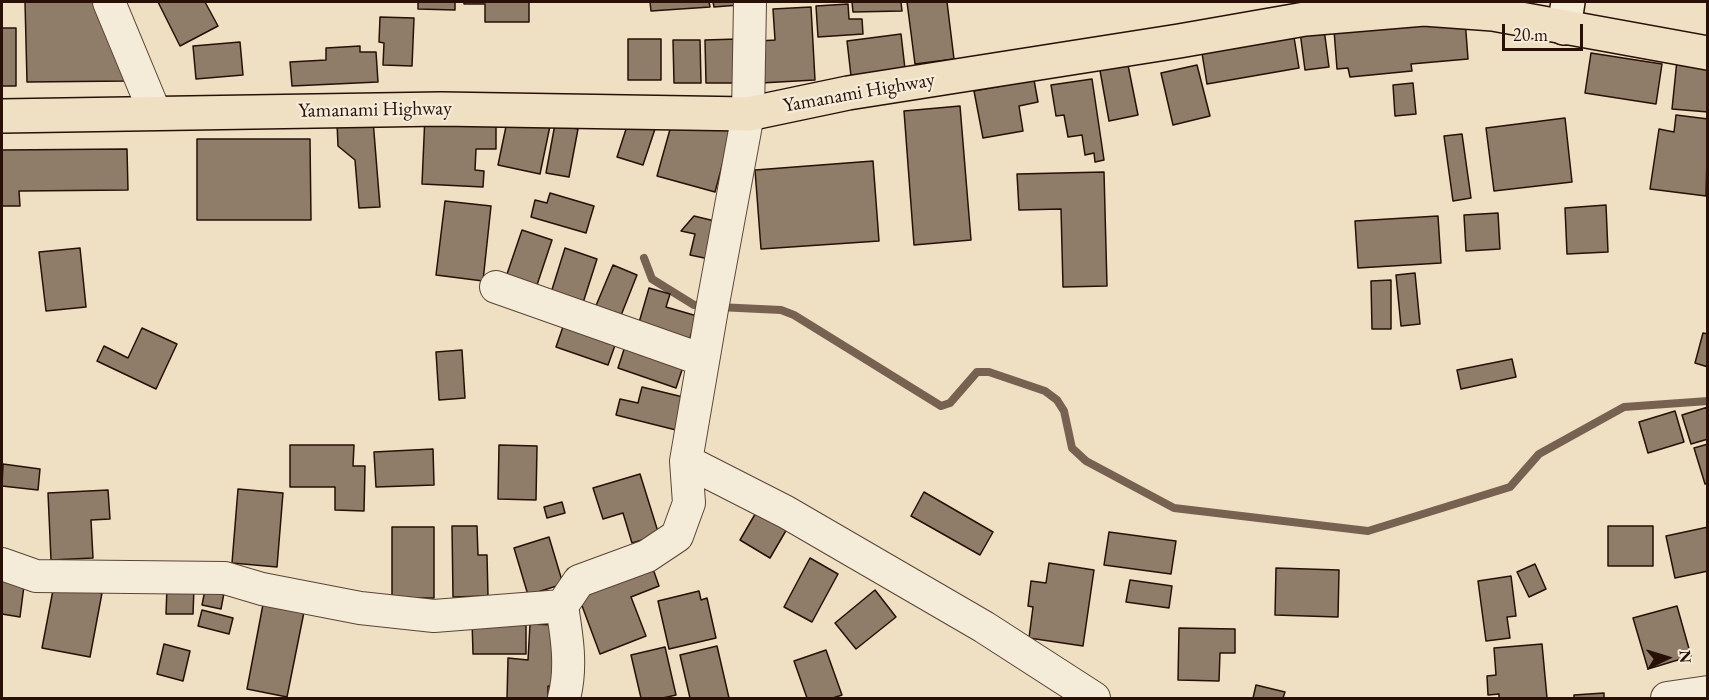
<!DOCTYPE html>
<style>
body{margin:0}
#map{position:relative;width:1709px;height:700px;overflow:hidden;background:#efe0c4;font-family:"EB Garamond",serif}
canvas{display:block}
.frame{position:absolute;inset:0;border:3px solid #281006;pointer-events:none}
.north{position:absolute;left:1637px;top:628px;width:60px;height:60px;-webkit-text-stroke:4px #f5ebd9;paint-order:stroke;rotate:86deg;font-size:16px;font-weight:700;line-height:24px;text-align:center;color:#281006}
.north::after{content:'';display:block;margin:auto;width:21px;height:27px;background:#281006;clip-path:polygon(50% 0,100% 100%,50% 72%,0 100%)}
.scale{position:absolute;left:1502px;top:24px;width:81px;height:27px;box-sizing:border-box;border:3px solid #281006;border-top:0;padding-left:8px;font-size:18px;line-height:21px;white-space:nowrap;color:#281006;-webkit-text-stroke:4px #f5ebd9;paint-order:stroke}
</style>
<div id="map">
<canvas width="1709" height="700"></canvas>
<div class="frame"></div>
<div class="north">N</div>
<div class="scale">20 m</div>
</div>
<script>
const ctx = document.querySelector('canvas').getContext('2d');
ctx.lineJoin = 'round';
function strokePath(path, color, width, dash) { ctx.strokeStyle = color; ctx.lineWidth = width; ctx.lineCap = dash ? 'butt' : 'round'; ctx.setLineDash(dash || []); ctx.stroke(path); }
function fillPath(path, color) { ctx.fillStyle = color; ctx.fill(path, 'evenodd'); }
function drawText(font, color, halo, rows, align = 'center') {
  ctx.font = font + ' "EB Garamond",serif'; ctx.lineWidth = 4.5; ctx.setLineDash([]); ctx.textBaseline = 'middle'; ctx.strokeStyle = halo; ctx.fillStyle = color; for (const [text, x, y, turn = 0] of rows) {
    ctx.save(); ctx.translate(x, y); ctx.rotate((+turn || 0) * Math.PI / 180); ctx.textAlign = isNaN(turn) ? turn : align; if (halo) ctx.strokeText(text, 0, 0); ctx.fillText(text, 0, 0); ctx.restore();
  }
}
strokePath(new Path2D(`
 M644,258L652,279L694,305L705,306
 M718,307L781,310L794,315L941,406L950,403L977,372H989L1045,391L1057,400L1064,411L1072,448L1086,461L1174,508L1368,531L1510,487L1539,454L1624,407L1708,401`), '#776251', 8);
const building = new Path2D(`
 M25,2H94L128,81L27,82Z
 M158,2H205L218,26L180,46Z
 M418,2H455V10L418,9Z
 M464,2H529V22H485V4H464Z
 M650,2H709L710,7L651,11Z
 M713,2H739V5L714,7Z
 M852,2H901L902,11L853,12Z
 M907,2H947L954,59L915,64Z
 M848,4L849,19H862L863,34L818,37L816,6Z
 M811,7L815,80L761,83L759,41L775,40L773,9Z
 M380,17L414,18L412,66L383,65L384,43L379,42Z
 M1465,19L1468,59L1411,64L1412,71L1350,77L1348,68L1337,69L1334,30Z
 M2,28H16V86H2Z
 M1324,29L1329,67L1305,70L1300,32Z
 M1293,31L1299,68L1207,84L1201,47Z
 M901,34L905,69L851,76L847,41Z
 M628,39H661V80H628Z
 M738,39L739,83H706L705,40Z
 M673,40H700L701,83H674Z
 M240,42L243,75L196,79L193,46Z
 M360,46V52H376L378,82L292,86L290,62L326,60V48Z
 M1591,53L1662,64L1656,104L1585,93Z
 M1127,60L1138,115L1109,121L1099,65Z
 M1677,60L1708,63V112L1672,109Z
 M1197,65L1210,116L1173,125L1161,73Z
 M1092,79L1104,160L1095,162L1094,153L1085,155L1082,135L1068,137L1064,115L1056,116L1051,85Z
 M1034,80L1038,102L1019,106L1023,131L983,138L974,91Z
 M1413,83L1416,114L1395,116L1393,85Z
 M960,106L971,240L914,245L904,111Z
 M425,115L496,118V149H476L475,170L484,171L483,187L422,184Z
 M674,115L735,118L715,192L657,176Z
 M1676,115L1708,119L1706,196L1650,189L1659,129L1674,132Z
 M508,117L550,126L540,174L498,165Z
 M1565,118L1572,182L1494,191L1486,128Z
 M373,120L380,207L359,208L355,160L338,146L337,123Z
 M629,120L655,129L643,165L617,157Z
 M555,124L578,129L569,177L546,173Z
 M1462,134L1471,198L1453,201L1444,136Z
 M197,139H310L311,220H197Z
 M127,149L128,190L19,191L20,206H2V150Z
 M873,161L879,241L761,249L755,170Z
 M1104,172L1107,286L1063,287L1061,209L1019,210L1017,174Z
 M550,193L594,206L586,233L531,217L535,200L547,203Z
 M445,201L491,206L483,281L436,275Z
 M1606,205L1608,252L1567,254L1565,208Z
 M1498,213L1500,249L1466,251L1464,215Z
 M694,216L723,223L714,260L690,255L695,234L681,231Z
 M1438,216L1441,263L1358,268L1355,221Z
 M522,230L552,240L536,288L506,277Z
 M80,248L86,307L46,311L39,252Z
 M565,248L597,259L582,306L550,296Z
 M613,265L637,275L620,318L595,308Z
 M1415,273L1420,324L1401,326L1396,275Z
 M1391,280V329H1372L1371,281Z
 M649,288L670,294L666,307L697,316L689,341L638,326Z
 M566,318L618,337L608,365L556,347Z
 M142,328L177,344L156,389L97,361L104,346L128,358Z
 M1703,333L1708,334V367L1695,363Z
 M627,340L685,361L676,388L618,368Z
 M462,350L465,398L439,400L436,352Z
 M1512,359L1516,377L1461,389L1457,370Z
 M642,387L687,398L680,431L616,415L620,399L638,403Z
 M1708,407V439L1691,444L1682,415Z
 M1675,411L1684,442L1648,453L1639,422Z
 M1708,444V483L1705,484L1694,448Z
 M290,445H354L353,466H365L364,511L335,510V487H290Z
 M499,445L537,446L536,500L498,499Z
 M433,449L434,485L376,487L374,452Z
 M3,464L40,469L38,490L2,486Z
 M640,474L659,535L632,543L623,513L603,519L593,488Z
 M238,489L283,493L277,567L232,563Z
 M108,490L110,519L91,520L93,558L51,560L48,493Z
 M924,492L993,532L980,555L911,516Z
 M562,502L565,513L547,518L544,507Z
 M761,504L791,522L770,558L740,540Z
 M452,526H477L478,555H487L488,596L453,597Z
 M1608,526H1653V566H1608Z
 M392,527H434V598H392Z
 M1708,527V571L1675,578L1666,536Z
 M1109,532L1176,541L1171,574L1104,565Z
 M549,537L563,584L528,595L514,548Z
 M810,558L838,574L812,622L784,607Z
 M1049,563L1094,570L1083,646L1029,638L1033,607L1028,606L1031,581L1046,583Z
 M1535,564L1546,589L1529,597L1517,572Z
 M652,566L659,586L631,597L646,636L600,654L578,595Z
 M1276,568L1339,570L1338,617L1275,615Z
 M2,575L25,578L20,617L2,614Z
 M1511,576L1516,616L1507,617L1510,638L1486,641L1478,581Z
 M1130,580L1172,586L1169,608L1126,602Z
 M54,585L102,593L90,657L42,648Z
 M167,587L194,588L193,614H166Z
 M205,590L224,593L221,609L202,605Z
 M875,590L896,617L856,649L835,623Z
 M699,591L701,600L707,598L716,638L669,649L658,601Z
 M264,599L305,607L287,697L247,689Z
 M1677,606L1691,656L1648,669L1633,618Z
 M202,610L233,618L229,634L198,626Z
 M526,619V654H473L472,620Z
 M530,624L555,625L560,687L548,686V698H507L508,658L528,660Z
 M1179,628L1235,629V653H1220L1219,681L1178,680Z
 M164,644L190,651L183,681L157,674Z
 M1542,644L1547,698H1499V694L1488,695L1487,676L1496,675L1494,648Z
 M717,646L729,698H690L680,655Z
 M665,647L676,695L663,698H641L631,655Z
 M826,650L842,695L833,698H807L794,661Z
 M1256,685L1285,692L1283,698H1253Z
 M1604,693V698H1574V695Z`);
fillPath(building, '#8f7c69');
strokePath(building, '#281006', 1.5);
const minor = new Path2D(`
 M109,2L155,113
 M496,287L703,360
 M686,461L786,512L984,627L1094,698
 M2,564L36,576L225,578L262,589L360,608L434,616L562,606L579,581L647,556L677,536L689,503L686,461L712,309L748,114L750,2
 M562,606C567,637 572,668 564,698
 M1667,698L1708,692`);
const secondary = new Path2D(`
 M1564,28L1568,2`);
const primary = new Path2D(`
 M2,116L441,109L748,114L848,93L1179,41L1305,19L1424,9L1493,14L1708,53`);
strokePath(minor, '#5a4436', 34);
strokePath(secondary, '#281006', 36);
strokePath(primary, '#281006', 36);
strokePath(minor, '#f5ebd9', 32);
strokePath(secondary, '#f5ebd9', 33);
strokePath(primary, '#efe0c4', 33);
drawText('20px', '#281006', '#f5ebd9', [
 ["Yamanami Highway",859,93,-10],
 ["Yamanami Highway",375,110,-1]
]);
</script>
